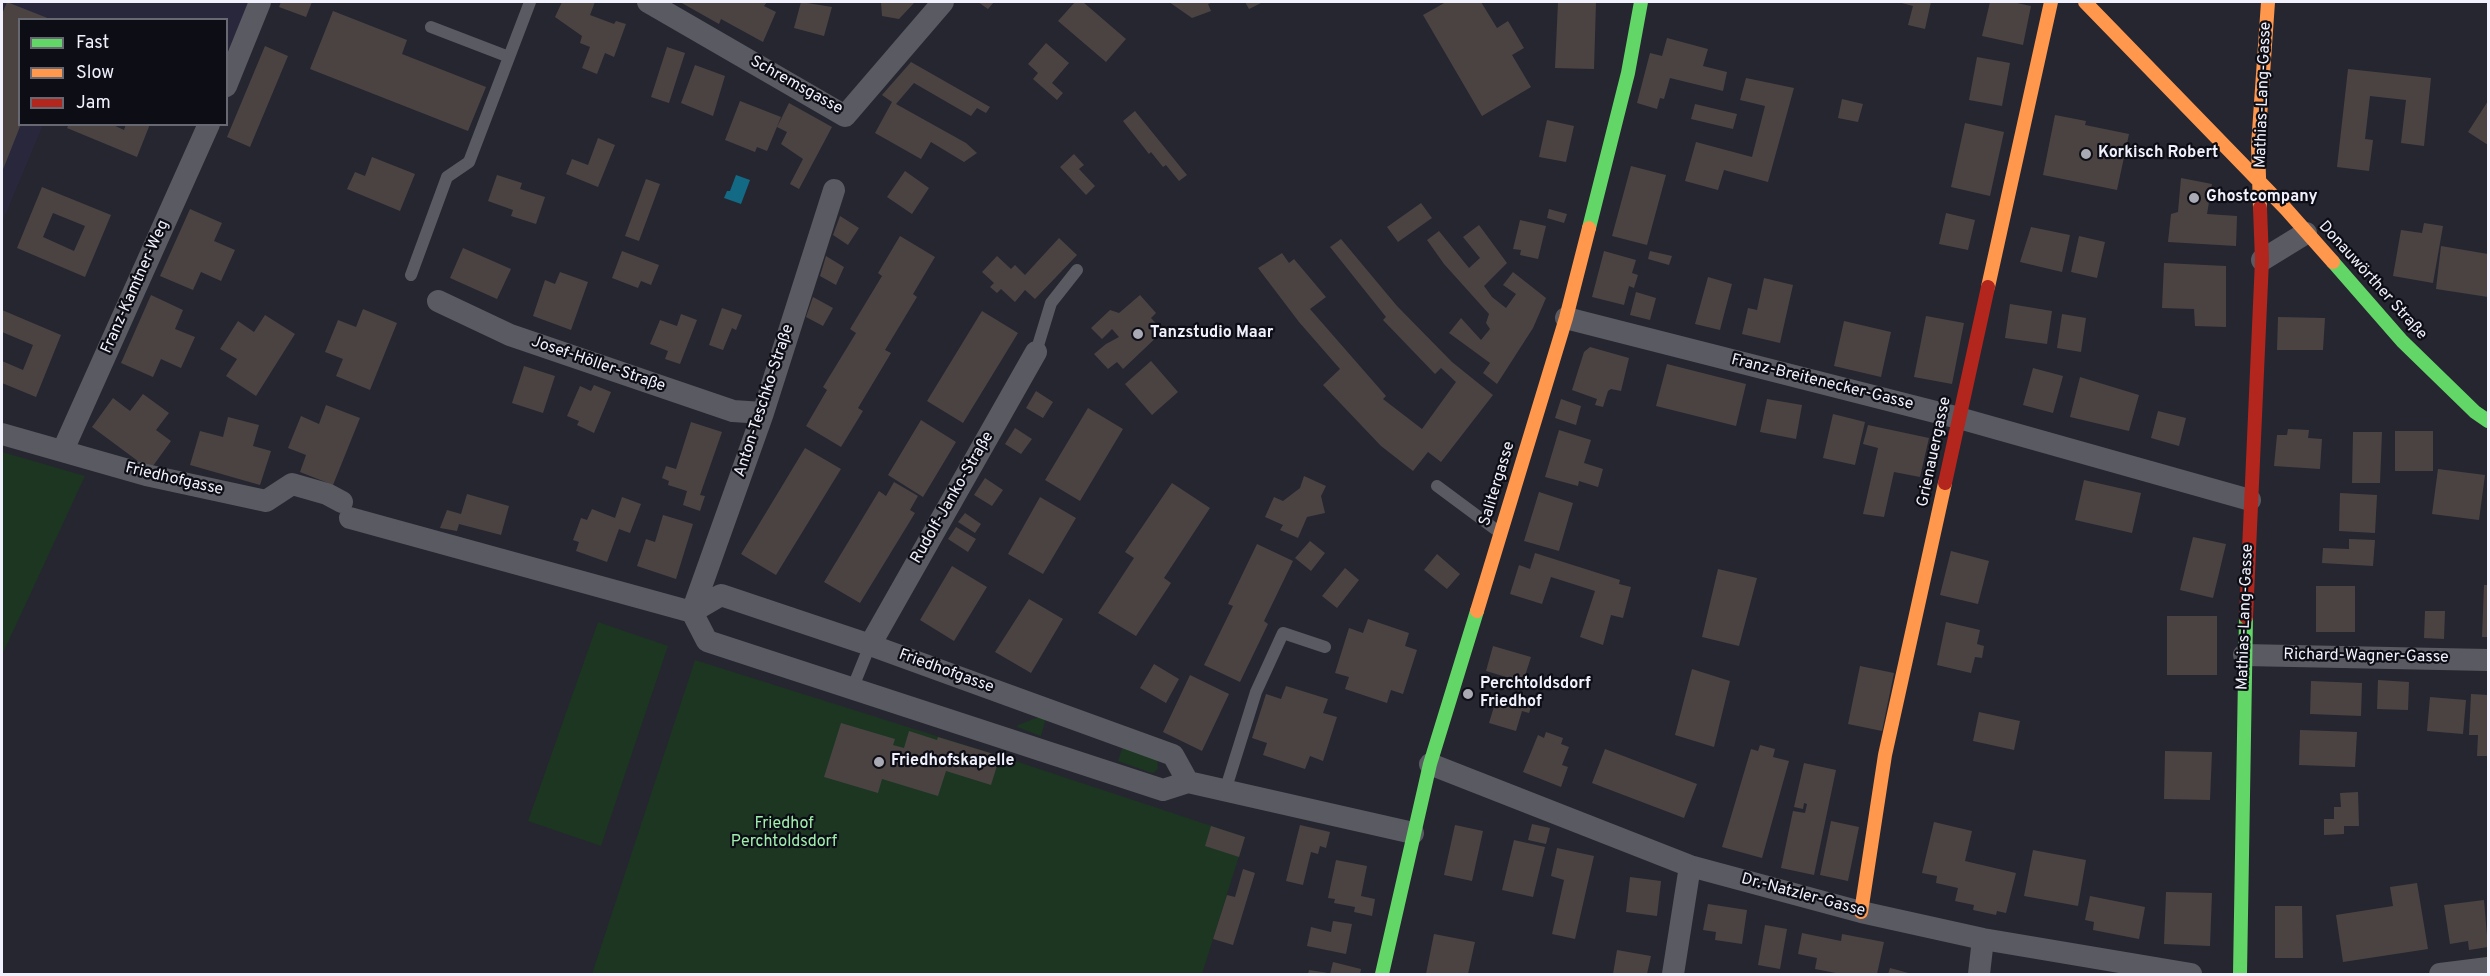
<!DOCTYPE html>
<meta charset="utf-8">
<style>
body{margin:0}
#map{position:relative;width:2490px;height:976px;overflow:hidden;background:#262630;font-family:Overpass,sans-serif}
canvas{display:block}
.frame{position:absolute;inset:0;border:3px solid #f1f1fd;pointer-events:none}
.legend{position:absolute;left:18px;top:18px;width:210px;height:108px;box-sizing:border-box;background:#0d0d15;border:2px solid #686872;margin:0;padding:8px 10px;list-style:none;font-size:18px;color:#f1f1fd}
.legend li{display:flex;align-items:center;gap:12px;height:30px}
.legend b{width:30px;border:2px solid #686872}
</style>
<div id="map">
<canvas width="2490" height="976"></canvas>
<div class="frame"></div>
<ul class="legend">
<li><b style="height:8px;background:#63d668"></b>Fast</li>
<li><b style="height:8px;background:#ff974d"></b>Slow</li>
<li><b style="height:8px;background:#b3261e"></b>Jam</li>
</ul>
</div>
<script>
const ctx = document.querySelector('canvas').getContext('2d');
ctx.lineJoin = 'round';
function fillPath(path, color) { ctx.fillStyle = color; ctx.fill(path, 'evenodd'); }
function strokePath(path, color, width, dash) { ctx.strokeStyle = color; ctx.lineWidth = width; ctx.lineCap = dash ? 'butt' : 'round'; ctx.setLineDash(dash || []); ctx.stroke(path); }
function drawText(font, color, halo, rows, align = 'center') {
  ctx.font = font + ' Overpass,sans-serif'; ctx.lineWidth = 4.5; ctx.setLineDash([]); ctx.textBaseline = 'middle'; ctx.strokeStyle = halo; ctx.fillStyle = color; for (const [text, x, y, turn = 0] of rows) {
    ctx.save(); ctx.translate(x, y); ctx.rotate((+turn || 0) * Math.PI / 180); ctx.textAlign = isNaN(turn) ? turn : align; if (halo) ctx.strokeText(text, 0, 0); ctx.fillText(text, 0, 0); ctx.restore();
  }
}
fillPath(new Path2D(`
 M2,2H252L227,68L226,20H20V124L43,125L2,223Z`), '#28273c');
fillPath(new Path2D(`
 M2,452L85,476L2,655Z
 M598,622L668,646L601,846L528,821Z
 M695,660L1000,756L1245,837L1202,974H592Z
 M1044,715L1046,718L1041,736L1017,727L1018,725Z
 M1124,743L1157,758L1158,769L1153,773L1149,772L1118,761Z`), '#1c3622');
fillPath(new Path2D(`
 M736,175L750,180L741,204L724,198L727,191H730Z`), '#136a85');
fillPath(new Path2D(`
 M7,2L50,19L20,20V124H21L2,172V14Z
 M281,2H312L306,17L279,7Z
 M562,2H595L590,15L614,24L616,21L626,24L614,57L605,53L597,74L582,68L590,47L580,43L582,36L555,17Z
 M680,2H767L764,6L776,12L763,42L721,19L719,24Z
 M801,2L832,7L824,36L794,28Z
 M881,2H915L899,19L882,16Z
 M978,2H994L988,9Z
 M1075,2H1083L1126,39L1106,62L1058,21Z
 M1169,2H1213L1208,4L1211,11L1192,18Z
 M1245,2H1263L1249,9Z
 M1446,2H1481L1497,28L1508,21L1524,48L1512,55L1531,87L1482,116L1423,15Z
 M1558,2H1596L1594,69L1555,68Z
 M1898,2H1931L1925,29L1908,25L1913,6Z
 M1990,2H2012L2031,6L2023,45L1982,36Z
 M333,11L407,40L402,54L486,87L468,131L310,69Z
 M1667,38L1708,49L1703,66L1727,72L1723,91L1670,78L1664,99L1660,98L1657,109L1637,103L1650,53L1662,56Z
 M1046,43L1069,63L1052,83L1063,93L1057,100L1033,79L1038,73L1028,64Z
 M265,46L288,56L250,147L227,137Z
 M667,47L685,53L669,103L651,97Z
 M1977,57L2010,63L2002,106L1969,100Z
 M911,62L990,107L986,113L977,108L971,116L914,83L896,104L966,143L977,153L964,162L931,142L921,159L875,133L892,102L882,95Z
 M695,65L725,76L713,116L681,103Z
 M2348,69L2431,78L2424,146L2401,143L2406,100L2370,96L2365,139L2373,140L2369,171L2337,167Z
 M1746,78L1794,88L1768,182L1724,170L1718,190L1685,181L1696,142L1752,157L1765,106L1740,100Z
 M1842,99L1863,104L1858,122L1838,118Z
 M740,101L781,117L767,151L757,147L755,152L725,140Z
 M2488,101V145L2468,132Z
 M789,103L832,127L799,189L790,184L803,159L781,144L787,132L777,127Z
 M1695,104L1737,114L1733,129L1691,119Z
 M1135,111L1187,175L1179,181L1166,165L1163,167L1151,152L1149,154L1123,121Z
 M2055,115L2086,121L2085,125L2129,134L2117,190L2043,175Z
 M1547,120L1574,126L1566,162L1539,157Z
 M1965,123L2004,132L1990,196L1951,187Z
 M69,124H111L124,130L126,124H150L137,157L67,128Z
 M598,138L615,145L598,187L566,174L572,159L588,165Z
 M1074,154L1084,165L1079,169L1095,186L1086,195L1060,167Z
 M372,157L415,174L400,211L347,189L355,172L365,176Z
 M1631,166L1666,175L1647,245L1612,236Z
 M905,171L929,188L912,214L887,197Z
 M497,175L522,183L520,189L545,197L536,224L511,216L513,210L488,201Z
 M2181,178L2212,184L2207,214L2237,216L2236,246L2168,242L2171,214L2178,212Z
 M646,179L660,184L639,241L625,236Z
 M42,187L111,215L85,277L17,248ZM53,213L85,226L74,251L43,237Z
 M1421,203L1432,218L1398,242L1387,227Z
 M190,209L222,223L214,241L235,250L221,281L201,272L193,290L160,276Z
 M1549,209L1567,214L1564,223L1547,218Z
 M1946,213L1975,220L1968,250L1939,244Z
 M840,216L859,228L848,245L833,235Z
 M1520,220L1546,226L1538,259L1520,255L1521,250L1513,249Z
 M2424,223L2443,226L2433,283L2393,276L2401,230L2422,233Z
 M1479,225L1507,263L1484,286L1492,297L1506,308L1516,294L1503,285L1513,272L1546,298L1533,328L1497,384L1483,373L1490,363L1449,333L1461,318L1481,340L1490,329L1486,323L1489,314L1444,264L1427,240L1439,231L1469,268L1480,258L1463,237Z
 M2031,227L2070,235L2062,272L2020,262Z
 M900,236L935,257L913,294L917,297L885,350L891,353L858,408L863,411L841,447L806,426L827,390L823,387L856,333L850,329L882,276L878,273Z
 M2079,236L2105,242L2097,278L2071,272Z
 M1059,238L1077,255L1035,299L1025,290L1015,302L1001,289L997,293L990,287L994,283L982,272L997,256L1011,269L1015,265L1025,275Z
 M1341,239L1397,306L1452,362L1493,395L1441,462L1428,452L1413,471L1381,446L1323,385L1340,369L1299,322L1258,268L1282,253L1289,263L1294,259L1326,297L1310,309L1386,396L1383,399L1422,429L1456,382L1441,368L1435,374L1383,320L1386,317L1330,247Z
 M2441,246L2488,254V297L2436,289Z
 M463,248L511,269L497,299L450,278Z
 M622,251L659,265L651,285L641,281L638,288L612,278Z
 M1604,251L1636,260L1632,273L1638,275L1634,288L1629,286L1624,305L1592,297Z
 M1650,251L1672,256L1669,265L1648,259Z
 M826,256L844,267L836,285L820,276Z
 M2164,263L2226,266V327L2195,326L2194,309L2162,308Z
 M560,272L588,282L571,330L533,316L545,280L555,284Z
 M1708,277L1732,284L1720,330L1695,324Z
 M1764,278L1793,285L1780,343L1742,334L1748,308L1757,310Z
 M1636,292L1656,298L1650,320L1630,315Z
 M151,295L183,310L175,329L195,337L181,368L161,359L153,377L121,363Z
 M1140,295L1156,313L1151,318L1163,331L1123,369L1117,362L1108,369L1094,354L1106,344L1119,337L1112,329L1102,339L1091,328L1110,310L1119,313Z
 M813,297L833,308L823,326L806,317Z
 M2010,304L2052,311L2047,344L2005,338Z
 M722,308L742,315L736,330L732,328L723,350L709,345Z
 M363,309L397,323L370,390L336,376L343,359L325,352L338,320L356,327Z
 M2,310L61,335L36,397L2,383V361L23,370L33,345L2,332Z
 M982,311L1018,333L963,423L927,401Z
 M681,314L697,320L680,364L665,359L668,351L650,344L660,320L677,326Z
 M2062,314L2086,318L2081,352L2057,348Z
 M265,315L295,334L256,396L226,376L237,359L220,349L238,321L254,332Z
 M1926,316L1964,323L1952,384L1914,377Z
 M2278,317L2325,318L2323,350H2277Z
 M1844,321L1891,332L1881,377L1834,366Z
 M1590,347L1629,358L1621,391L1611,389L1608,391L1603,407L1595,405L1597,399L1572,390L1584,352Z
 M1151,361L1178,392L1152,415L1125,384Z
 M1667,364L1746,384L1736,426L1656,406Z
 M524,366L555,376L543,413L512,403Z
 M2033,368L2063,376L2053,413L2023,405Z
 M2080,377L2139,395L2129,431L2070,417Z
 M594,385L611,392L594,433L577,425L579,421L567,416L580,386L591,391Z
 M1036,391L1053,402L1043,418L1026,408Z
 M143,394L169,413L156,430L171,441L150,470L92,427L113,398L130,411Z
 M1561,399L1581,406L1576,425L1555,418Z
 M1767,399L1802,405L1796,439L1760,432Z
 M326,405L360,418L333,485L300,472L306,455L288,448L301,416L319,424Z
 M1088,408L1123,429L1080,501L1045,480Z
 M2158,411L2186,418L2179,446L2151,438Z
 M1833,414L1865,422L1855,465L1823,458Z
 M228,417L259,425L253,446L271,451L260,485L190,465L200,431L223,437Z
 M921,420L956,442L923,497L888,475Z
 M691,422L722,432L700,495L705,496L700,511L683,505L687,491L668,485L669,481L662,478L666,466L676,469Z
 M1868,425L1929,438L1920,477L1894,472L1884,517L1863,514L1878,448L1863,444Z
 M1015,428L1032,439L1021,454L1005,444Z
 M2288,429L2309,430L2308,438L2322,439L2320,469L2274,466L2277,435H2287Z
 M1559,430L1591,440L1584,463L1603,469L1598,487L1579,481L1578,486L1545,477Z
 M2395,431H2433V471H2395Z
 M2353,432H2382L2380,483H2352Z
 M805,448L841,469L776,575L741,554Z
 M2438,469L2485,475L2479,520L2432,514Z
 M1304,476L1326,486L1321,496L1325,513L1307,517L1298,538L1280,530L1283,525L1265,517L1274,497L1283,501L1300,488Z
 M985,478L1003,490L992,506L974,495Z
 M2084,480L2141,493L2132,533L2075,520Z
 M894,482L918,496L910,510L915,513L860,603L824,582L879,491L886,496Z
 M1172,483L1210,508L1164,578L1171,583L1136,636L1098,613L1134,558L1125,552Z
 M1539,492L1573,503L1559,551L1524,541Z
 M2340,493L2377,495L2375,533L2339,531Z
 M467,494L509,506L501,535L459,524L457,531L440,528L447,510L461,514Z
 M622,497L641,504L630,533L619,529L607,562L576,551L579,542L573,540L581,518L587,520L592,509L615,518Z
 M1040,497L1076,518L1043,574L1008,554Z
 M965,513L981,524L975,533L958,522Z
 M663,515L693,524L676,579L637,566L646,539L655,542Z
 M956,527L976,539L968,552L948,539Z
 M2193,537L2226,544L2213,598L2180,590Z
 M2349,539L2375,540L2373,566L2322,563L2323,548L2349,549Z
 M1310,541L1325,553L1311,571L1295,558Z
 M1257,544L1293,561L1264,621L1268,624L1240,682L1204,665L1233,606L1228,604Z
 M1951,551L1989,561L1978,604L1940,595Z
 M1535,553L1620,580L1619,584L1631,587L1623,618L1611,615L1603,645L1580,637L1595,591L1551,577L1542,604L1510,594L1519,565L1530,569Z
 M1437,554L1460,574L1447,589L1424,570Z
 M952,566L987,587L954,641L920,620Z
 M1345,568L1359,580L1337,608L1322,596Z
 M1718,569L1757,578L1739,646L1702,637Z
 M2484,585H2488V637H2482Z
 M2316,586H2355V632H2316Z
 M1029,599L1063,619L1031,673L995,652Z
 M2425,611H2445L2444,639L2424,638Z
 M2167,616H2217V675H2167Z
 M1368,619L1409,633L1405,646L1417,650L1403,694L1391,690L1387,703L1345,689L1349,677L1335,673L1349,628L1363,633Z
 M1946,622L1980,630L1977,644L1984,646L1982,658L1975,657L1971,673L1937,665Z
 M1493,646L1531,657L1523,682L1486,671Z
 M1154,664L1179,679L1166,703L1140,688Z
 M1860,666L1894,673L1882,731L1848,724Z
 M1692,669L1730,681L1714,747L1675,735Z
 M1190,675L1229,694L1202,751L1163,732Z
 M2378,680L2409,682L2408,710L2377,709Z
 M2311,681L2362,683L2361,716L2310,714Z
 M1286,686L1328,699L1323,713L1337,717L1323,761L1310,756L1305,769L1263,755L1267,743L1252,738L1266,694L1281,699Z
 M1520,694L1534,698L1529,713L1522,711L1516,731L1489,723L1497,697L1517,703Z
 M2471,694L2488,695V756H2477L2478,735H2469Z
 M2430,697L2466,700L2463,734L2427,731Z
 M1979,712L2020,721L2014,750L1973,741Z
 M841,723L895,739L893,745L904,748L909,731L937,740L938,737L1000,756L991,785L946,771L938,796L882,779L878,793L824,777Z
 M2300,730L2357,732L2355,767L2299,765Z
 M1546,732L1563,738L1561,744L1569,747L1562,765L1568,767L1561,787L1523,772L1538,735L1544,738Z
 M1760,745L1775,749L1773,757L1789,761L1762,858L1722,847L1751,749L1758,751Z
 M1605,749L1697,784L1684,818L1592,783Z
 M2165,751L2212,752L2210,800L2164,799Z
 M1804,763L1836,770L1814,875L1781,868L1793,811L1805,813L1807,804L1804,803L1803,809L1794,807Z
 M2358,792L2359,826H2344V834L2324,835V819H2334V807H2341L2340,793Z
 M1831,821L1859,827L1848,881L1820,875Z
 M1934,822L1972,831L1965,861L2016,873L2006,913L1997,911L1996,915L1973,910L1974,905L1955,901L1958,888L1936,883L1937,876L1922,873Z
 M1532,824L1550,828L1546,844L1528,840Z
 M1300,825L1330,832L1326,848L1320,846L1318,854L1311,852L1303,885L1286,881Z
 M1455,825L1483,831L1472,881L1444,875Z
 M1211,826L1245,837L1239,857L1205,846Z
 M1514,840L1545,847L1533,897L1502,890Z
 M1557,848L1594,856L1575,939L1552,934L1564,880L1551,876Z
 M2033,850L2086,860L2078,906L2024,896Z
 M1336,860L1367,866L1361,896L1375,899L1372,916L1354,912L1355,907L1334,903L1335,899L1328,898Z
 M1243,869L1255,873L1233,945L1213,939L1227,895L1235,897Z
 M1630,877L1661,881L1657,916L1626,912Z
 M2417,883L2428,949L2343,962L2336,915L2393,906L2390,887Z
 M2166,892L2212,893L2210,946L2164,944Z
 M2090,896L2145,907L2139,939L2093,930L2094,922L2085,920Z
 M2484,900L2488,947L2469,950L2468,941L2450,944L2444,905Z
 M1708,904L1747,910L1742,944L1715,940L1716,932L1703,930Z
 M2275,906H2302L2303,958H2275Z
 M1333,921L1352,924L1346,954L1307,946L1311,927L1331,932Z
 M1765,925L1787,929L1780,969L1758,965Z
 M1802,933L1841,941L1842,934L1884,942L1877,974H1841L1815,969L1817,958L1798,954Z
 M1434,934L1475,942L1468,974H1426Z
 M1617,950L1651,956L1647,974H1613Z
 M1333,962L1361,969L1360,974H1330Z
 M1890,968L1912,974H1888Z
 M1309,970L1328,973V974H1308Z`), '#4a4342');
strokePath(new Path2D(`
 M431,27L509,57
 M411,275L447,177L469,162L530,2
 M1036,352L1051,303L1077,270
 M1437,486L1499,532
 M853,687L870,645
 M1225,791L1256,692L1283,633L1325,647`), '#5a5a62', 12);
strokePath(new Path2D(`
 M648,2L845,116L943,2
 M226,86L260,2
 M2262,260L2306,233
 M438,301L510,335L733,411L763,413
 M1566,318L1959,418L2250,500
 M2,434L146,475L266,501L292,484L327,494L342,502
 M63,450L209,124
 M350,518L692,612L721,595L870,645L1173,755L1188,782
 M692,612L707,641L1163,790L1188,782L1413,833
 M692,612L763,413L834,190
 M870,645L1036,352
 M2244,655L2488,660
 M1430,764L1690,866L1861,912L1983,939L2191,974
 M1673,974L1690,866
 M1979,974L1983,939
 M2440,974L2488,968`), '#5a5a62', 22);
strokePath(new Path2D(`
 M1589,228L1628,73L1641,2
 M2333,262L2402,341L2475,412L2488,421
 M1382,974L1430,764L1477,611
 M2240,974L2246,617`), '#63d668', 14);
strokePath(new Path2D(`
 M2085,2L2286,209L2333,262
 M2260,208L2258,146L2268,2
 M1988,287L2051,2
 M1477,611L1566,318L1589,228
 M1861,912L1885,755L1945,483`), '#ff974d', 14);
strokePath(new Path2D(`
 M1945,483L1988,287
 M2246,617L2262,260L2260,208`), '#b3261e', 14);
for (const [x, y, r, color] of [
 [2086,154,6,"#aaaab5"],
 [2194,198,6,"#aaaab5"],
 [1138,334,6,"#aaaab5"],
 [1468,694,6,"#aaaab5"],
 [879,762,6,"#aaaab5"]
]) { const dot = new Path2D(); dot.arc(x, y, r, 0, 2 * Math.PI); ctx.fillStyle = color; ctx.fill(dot); strokePath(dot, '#0d0d15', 2); }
drawText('16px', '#f1f1fd', '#0d0d15', [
 ["Schremsgasse",796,86,29],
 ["Mathias-Lang-Gasse",2264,95,-88],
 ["Donauwörther Straße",2372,281,48],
 ["Franz-Kamtner-Weg",136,287,-66],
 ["Josef-Höller-Straße",598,365,19],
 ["Franz-Breitenecker-Gasse",1822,383,14],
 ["Anton-Teschko-Straße",765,401,-72],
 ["Grienauergasse",1935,452,-78],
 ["Friedhofgasse",174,480,13],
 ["Salitergasse",1498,484,-73],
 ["Rudolf-Janko-Straße",953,498,-60],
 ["Mathias-Lang-Gasse",2246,617,-88],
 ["Richard-Wagner-Gasse",2366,657,1],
 ["Friedhofgasse",946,672,20],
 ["Dr.-Natzler-Gasse",1803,896,15]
]);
drawText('bold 16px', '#f1f1fd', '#0d0d15', [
 ["Korkisch Robert",2098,154],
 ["Ghostcompany",2206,198],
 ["Tanzstudio Maar",1150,334],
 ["Perchtoldsdorf",1480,685],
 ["Friedhof",1480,703],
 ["Friedhofskapelle",891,762]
], 'left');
drawText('16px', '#9fefac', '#0d0d15', [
 ["Friedhof",784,825],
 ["Perchtoldsdorf",784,843]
]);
</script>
